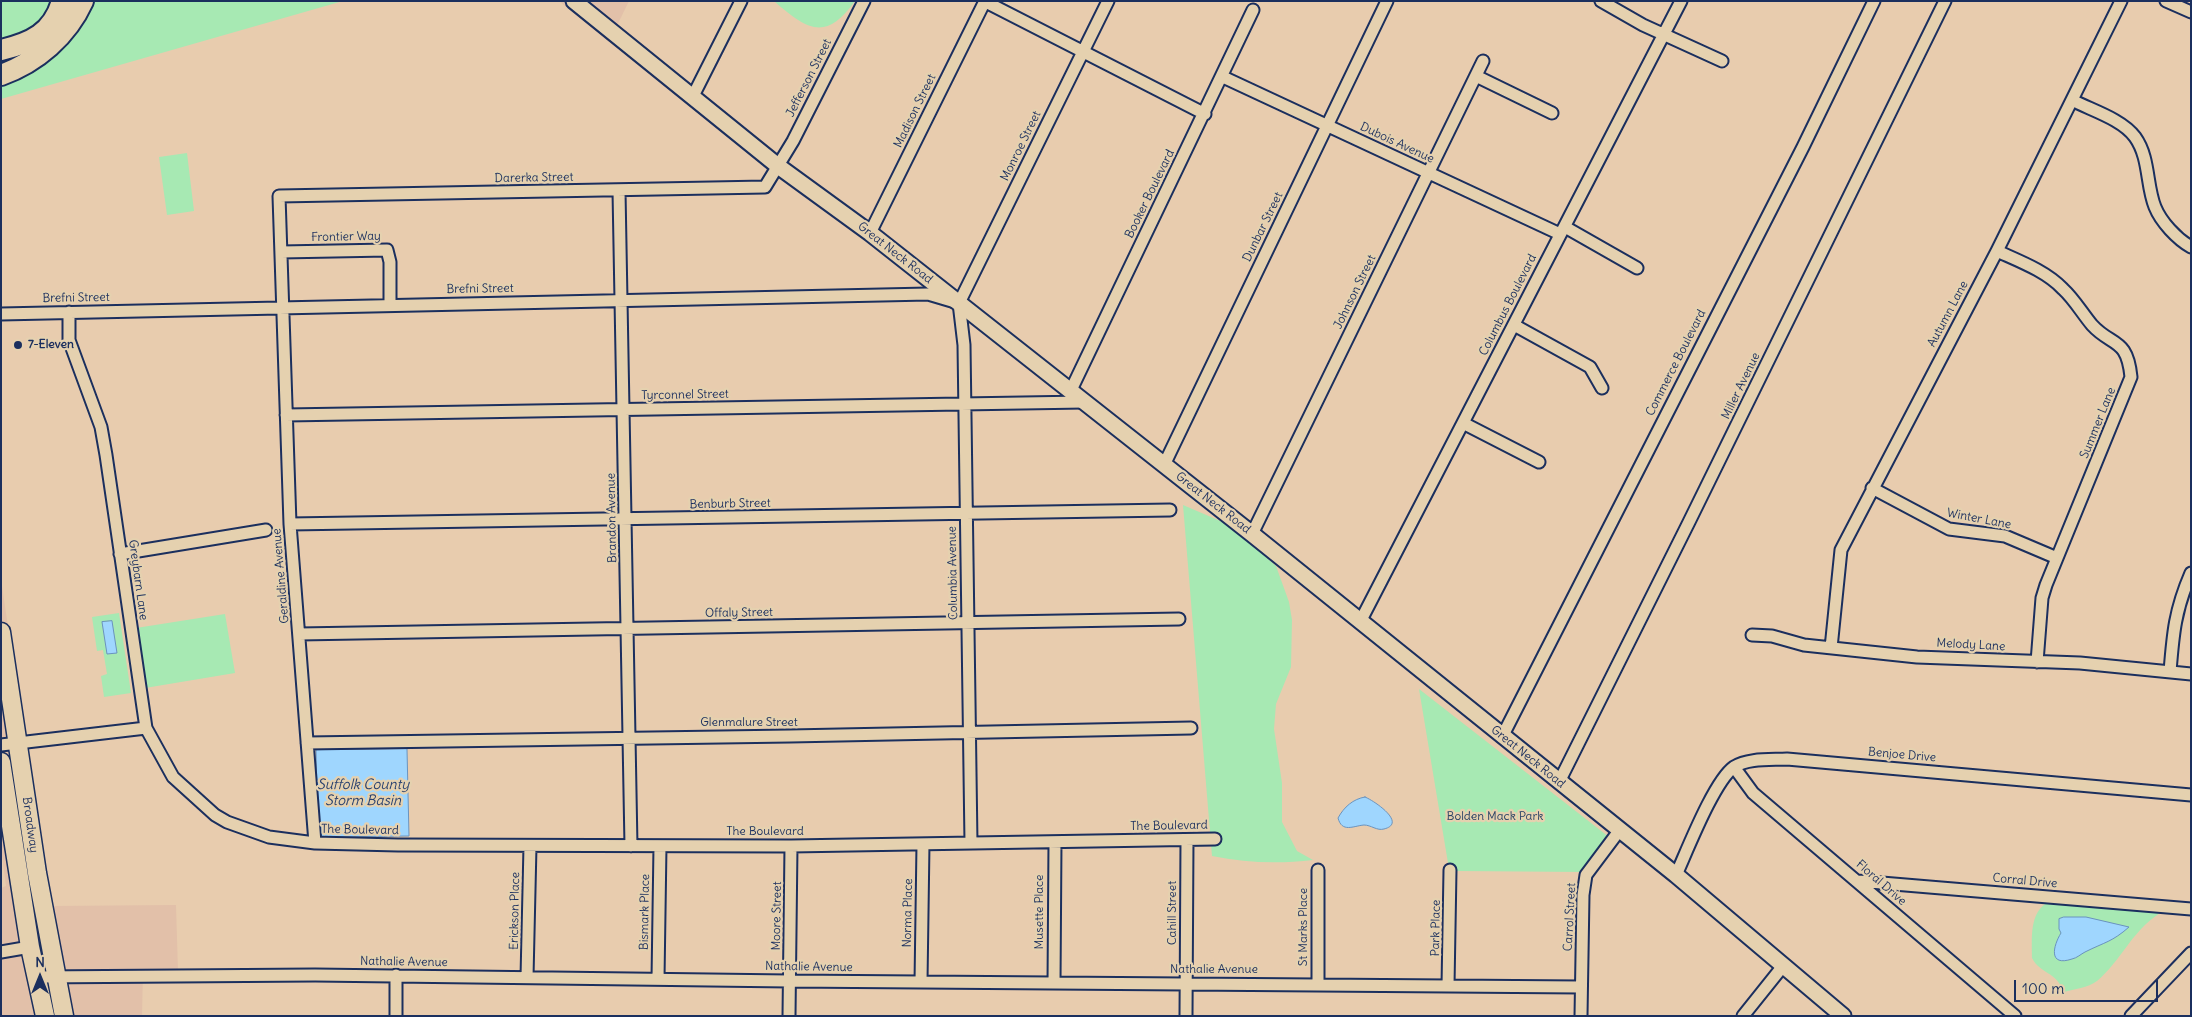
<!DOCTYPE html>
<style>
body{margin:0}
#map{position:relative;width:2192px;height:1017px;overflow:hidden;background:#e8ccae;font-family:Delius,sans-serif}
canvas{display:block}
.frame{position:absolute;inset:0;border:2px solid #1b2f5e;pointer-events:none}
.north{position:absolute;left:15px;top:952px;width:50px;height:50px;-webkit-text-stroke:4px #e5d1af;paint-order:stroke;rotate:0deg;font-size:14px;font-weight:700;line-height:20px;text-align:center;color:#1b2f5e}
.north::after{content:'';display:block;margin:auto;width:18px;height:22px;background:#1b2f5e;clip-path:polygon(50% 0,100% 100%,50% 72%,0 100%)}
.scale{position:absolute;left:2014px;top:980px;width:144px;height:22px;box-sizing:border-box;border:2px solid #1b2f5e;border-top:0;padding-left:6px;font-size:15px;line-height:18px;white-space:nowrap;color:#1b2f5e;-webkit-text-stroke:4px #e5d1af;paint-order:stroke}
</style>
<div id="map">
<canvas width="2192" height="1017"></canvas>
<div class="frame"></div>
<div class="north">N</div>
<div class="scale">100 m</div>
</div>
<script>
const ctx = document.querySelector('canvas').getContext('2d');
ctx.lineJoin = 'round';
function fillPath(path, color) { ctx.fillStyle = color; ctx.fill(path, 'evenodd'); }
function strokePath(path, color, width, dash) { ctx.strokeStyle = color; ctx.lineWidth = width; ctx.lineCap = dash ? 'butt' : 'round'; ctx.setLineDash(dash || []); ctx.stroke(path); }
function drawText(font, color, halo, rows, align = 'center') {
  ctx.font = font + ' Delius,sans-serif'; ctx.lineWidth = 4.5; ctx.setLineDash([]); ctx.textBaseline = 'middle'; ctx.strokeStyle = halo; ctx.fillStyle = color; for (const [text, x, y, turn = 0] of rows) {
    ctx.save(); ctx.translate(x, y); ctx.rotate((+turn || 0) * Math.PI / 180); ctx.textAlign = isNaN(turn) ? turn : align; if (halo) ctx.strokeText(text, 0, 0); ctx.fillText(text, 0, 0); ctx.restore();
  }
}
fillPath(new Path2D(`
 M559,1H629L609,42Z
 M1,579L49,906L176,905L178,971H143L142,1016H1V888L6,886L1,849Z`), '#e2c0a9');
fillPath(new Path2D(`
 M1,1H55L42,29L1,43Z
 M88,1H343L1,99V79Z
 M774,1H855C826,42 807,30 774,1Z
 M187,153L194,211L167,215L159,157Z
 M1183,505L1232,526L1276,566L1289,602L1292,620L1291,667L1276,704L1274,729L1282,783V822L1297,851L1313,860C1279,864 1246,863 1212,856Z
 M119,613L131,693L104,697L101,676L107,674L103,650L97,651L92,617Z
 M225,614L235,673L145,688L136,628Z
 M1419,689L1609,837L1583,872L1457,871L1448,863Z
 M2048,902L2148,909L2160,913C2131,932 2121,961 2097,981C2088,988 2074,989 2064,992C2056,971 2040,974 2032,958C2032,938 2029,913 2048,902Z`), '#a7e9b3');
const water = new Path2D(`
 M112,621L117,653L107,654L102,622Z
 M407,749L409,836L318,837L316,750Z
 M1365,797C1373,800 1408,823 1384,829C1377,831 1371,825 1364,825C1353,826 1342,833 1338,818C1344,807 1353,799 1365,797Z
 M2064,917H2086L2129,927C2112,942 2105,942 2085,952C2081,954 2077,958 2072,959C2048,967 2053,946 2061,933L2059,929V919Z`);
fillPath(water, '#9fd6fe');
strokePath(water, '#6a93be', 1);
const street = new Path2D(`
 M984,1L1205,114
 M1601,1L1643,25L1722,61
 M2166,1L2191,12
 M1476,76L1552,113
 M1223,77L1560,234
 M693,96L741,1
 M2072,100C2091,110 2122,119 2135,137C2150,158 2146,185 2155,207C2161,222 2177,239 2191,247
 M619,191L631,846
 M1565,227L1637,268
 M870,233L985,1
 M1997,251C2019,261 2046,271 2063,289C2074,299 2082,313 2092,325C2112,347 2127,337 2131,377L2046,585L2042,598L2037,662
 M281,252L387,250L390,262V304
 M959,303L964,345L971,843
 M959,303L1108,1
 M69,312V340L101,427L106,455L146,728L173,777L215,815L227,822L269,837L315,843L398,845L791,846L1215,839
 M1,314L928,294L955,302
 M1514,325L1590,367L1602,388
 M1071,390L1253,10
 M286,415L1084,402
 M1463,423L1539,462
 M1164,465L1387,1
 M1872,488L1949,529L2005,536L2057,558
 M290,524L1170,510
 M1252,534L1483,61
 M120,554L266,530
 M1360,622L1681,1
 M299,634L1179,619
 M1752,635L1772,636L1804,645L1917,657L2080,663L2191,674
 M1831,648L1841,550L1997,251L2121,1
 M2170,672C2173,633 2175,610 2191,573
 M1502,737L1803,147L1874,1
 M307,743L790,736L1191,728
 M1,745L146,728
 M1734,767L1753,793L2015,1016
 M1559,782L1689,522L1945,1
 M315,843L290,524L279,196L765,187L793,141L864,1
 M1676,875C1687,851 1714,781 1734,767C1748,758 1771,760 1787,759L2191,795
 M1858,881L2191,909
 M1,952L30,947
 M36,977L315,975L789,981L1581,987
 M527,977L530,846
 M658,979L660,846
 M921,982L923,844
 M1054,983L1055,842
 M1318,985V870
 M1448,986L1450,870
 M396,1016V975
 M789,1016L791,846
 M1186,1016L1187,840
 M1581,1016L1583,895L1586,875L1619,831
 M1743,1016L1783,966
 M2131,1016L2191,953`);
const secondary = new Path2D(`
 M574,1L778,166L870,233L1252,534L1676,875L1843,1016`);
const primary = new Path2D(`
 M1,632L37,873L64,1016
 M1,762L30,947L45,1016`);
const highway = new Path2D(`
 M1,50C31,43 53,33 62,1
 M1,75C37,62 67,36 83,1`);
strokePath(street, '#1b2f5e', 15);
strokePath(secondary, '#1b2f5e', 19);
strokePath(primary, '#1b2f5e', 21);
strokePath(highway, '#1b2f5e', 24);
strokePath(street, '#e5d1af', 11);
strokePath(secondary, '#e5d1af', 15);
strokePath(primary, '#e5d1af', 18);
strokePath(highway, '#e5d1af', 20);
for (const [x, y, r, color] of [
 [18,345,5,"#1b2f5e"]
]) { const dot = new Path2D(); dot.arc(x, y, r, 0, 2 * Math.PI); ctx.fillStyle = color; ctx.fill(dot); strokePath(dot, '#e5d1af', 2); }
drawText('12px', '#1b2f5e', '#e5d1af', [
 ["Jefferson Street",809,78,-63],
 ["Madison Street",915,111,-64],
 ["Dubois Avenue",1397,143,25],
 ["Monroe Street",1021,146,-64],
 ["Darerka Street",534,178,-1],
 ["Booker Boulevard",1150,194,-64],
 ["Dunbar Street",1263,227,-64],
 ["Frontier Way",346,237,-1],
 ["Great Neck Road",895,253,38],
 ["Brefni Street",480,289,-1],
 ["Johnson Street",1355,292,-64],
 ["Brefni Street",76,298,-1],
 ["Columbus Boulevard",1508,305,-63],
 ["Autumn Lane",1948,314,-62],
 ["Commerce Boulevard",1676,363,-63],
 ["Miller Avenue",1741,386,-64],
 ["Tyrconnel Street",685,395,-1],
 ["Summer Lane",2098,423,-68],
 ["Great Neck Road",1213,503,38],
 ["Benburb Street",730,504,-1],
 ["Brandon Avenue",612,518,-91],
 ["Winter Lane",1979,519,11],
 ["Columbia Avenue",953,573,-91],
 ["Geraldine Avenue",281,576,-95],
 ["Greybarn Lane",138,580,82],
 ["Offaly Street",739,613,-1],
 ["Melody Lane",1971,645,3],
 ["Glenmalure Street",749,723],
 ["Benjoe Drive",1902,755,5],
 ["Great Neck Road",1528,757,39],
 ["Broadway",30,825,82],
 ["The Boulevard",1169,826,-1],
 ["The Boulevard",360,830,1],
 ["The Boulevard",765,832],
 ["Corral Drive",2025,881,5],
 ["Floral Drive",1881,883,41],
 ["Erickson Place",515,911,-89],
 ["Bismark Place",645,912,-89],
 ["Musette Place",1040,912,-90],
 ["Norma Place",908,913,-89],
 ["Cahill Street",1173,913,-90],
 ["Moore Street",777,916,-89],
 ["Carrol Street",1570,917,-87],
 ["St Marks Place",1304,927,-90],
 ["Park Place",1436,928,-89],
 ["Nathalie Avenue",404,962,1],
 ["Nathalie Avenue",809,967,1],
 ["Nathalie Avenue",1214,970]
]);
drawText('bold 12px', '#1b2f5e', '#e5d1af', [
 ["7-Eleven",28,345]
], 'left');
drawText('12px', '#294266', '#e5d1af', [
 ["Bolden Mack Park",1495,817]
]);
drawText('italic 14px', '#28406e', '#e5d1af', [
 ["Suffolk County",363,785],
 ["Storm Basin",363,801]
]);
</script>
